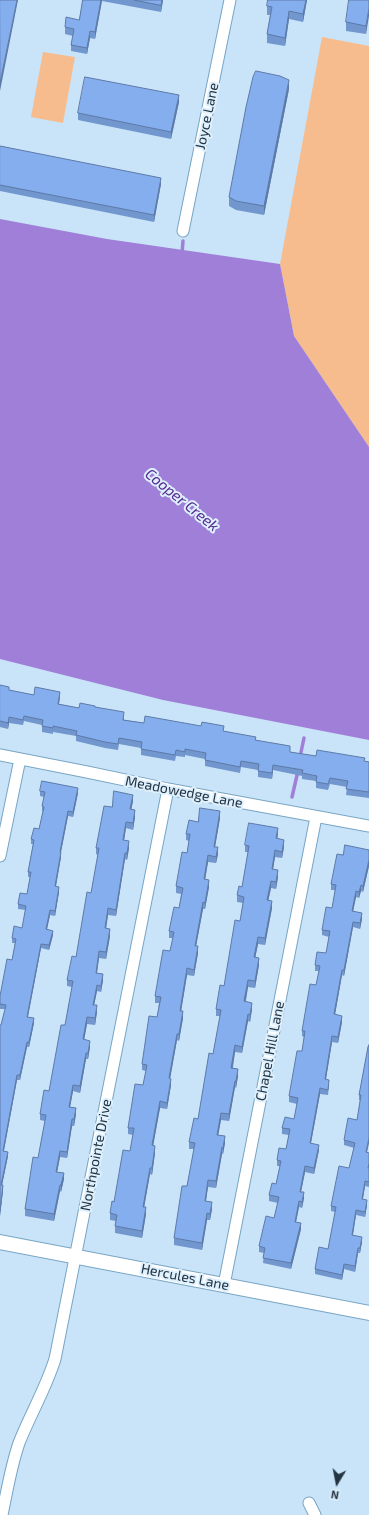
<!DOCTYPE html>
<style>
body{margin:0}
#map{position:relative;width:369px;height:1515px;overflow:hidden;background:#c9e4f8;font-family:"Exo 2",sans-serif}
canvas{display:block}
.north{position:absolute;left:317px;top:1463px;width:40px;height:40px;-webkit-text-stroke:3px #def0fd;paint-order:stroke;rotate:190deg;font-size:11px;font-weight:700;line-height:16px;text-align:center;color:#223441}
.north::after{content:'';display:block;margin:auto;width:14px;height:18px;background:#223441;clip-path:polygon(50% 0,100% 100%,50% 72%,0 100%)}
</style>
<div id="map">
<canvas width="369" height="1515"></canvas>
<div class="north">N</div>
</div>
<script>
const ctx = document.querySelector('canvas').getContext('2d');
ctx.lineJoin = 'round';
function fillPath(path, color) { ctx.fillStyle = color; ctx.fill(path, 'evenodd'); }
function strokePath(path, color, width, dash) { ctx.strokeStyle = color; ctx.lineWidth = width; ctx.lineCap = dash ? 'butt' : 'round'; ctx.setLineDash(dash || []); ctx.stroke(path); }
function drawText(font, color, halo, rows, align = 'center') {
  ctx.font = font + ' "Exo 2",sans-serif'; ctx.lineWidth = 4; ctx.setLineDash([]); ctx.textBaseline = 'middle'; ctx.strokeStyle = halo; ctx.fillStyle = color; for (const [text, x, y, turn = 0] of rows) {
    ctx.save(); ctx.translate(x, y); ctx.rotate((+turn || 0) * Math.PI / 180); ctx.textAlign = isNaN(turn) ? turn : align; if (halo) ctx.strokeText(text, 0, 0); ctx.fillText(text, 0, 0); ctx.restore();
  }
}
fillPath(new Path2D(`
 M322,37L369,46V447L294,336L280,264Z
 M43,52L75,57L63,123L31,117Z`), '#f6bc8e');
fillPath(new Path2D(`
 M0,219L107,239L280,264L294,336L369,447V740L163,700L0,659Z`), '#a07fd8');
strokePath(new Path2D(`
 M182,254L183,241
 M300,757L304,738
 M292,797L298,771`), '#a07fd8', 3.5);
const minor = new Path2D(`
 M183,231L230,0
 M0,755L87,772L168,789L369,826
 M0,856L20,759
 M224,1285L316,817
 M309,1503L315,1515
 M2,1515C7,1491 11,1466 19,1443C30,1415 46,1388 55,1359L168,789`);
const tertiary = new Path2D(`
 M0,1242L369,1313`);
strokePath(minor, '#78a5c4', 13);
strokePath(tertiary, '#78a5c4', 16);
strokePath(minor, '#fff', 11);
strokePath(tertiary, '#fff', 14);
fillPath(new Path2D(`
 M83,0H163L161,12L102,1L95,39L90,38L87,54L71,51V45L73,36L65,34V27L79,20Z
 M307,0L303,22L289,19L285,46L267,43V34L270,15H267V6Z
 M369,0L366,34L346,31V22Z
 M289,89L264,215L236,210L229,206V197Z
 M179,102L171,139L78,120V113Z
 M0,146L161,184L154,222L0,191Z
 M0,685L9,690L34,695L60,697L59,704L79,708L95,707L124,718V720L144,723L224,731L256,740L290,752L316,756L369,762V798L346,795L347,787L330,784L328,790L316,788V781L302,779V776L273,770L272,779L258,777V770L241,767L240,773L205,766V759L185,755V757L176,756L175,761L141,755V748L119,744L118,750L105,748L76,741V736L53,732V734L42,732V725L24,721L23,725L9,723L8,729L0,727Z
 M40,791L78,793L73,817L68,816L61,852V857L56,886L59,892L55,916L50,915L47,929L53,935L49,950L41,948L28,1017L34,1023L29,1047H27L20,1080H17L4,1151L8,1156L2,1185L3,1190L0,1216L1,1025L5,1009H0V996L12,960L15,943H12V938L22,928L26,910L18,909V904L27,894L30,877H28V872L33,844H31V839L39,829L43,811H42V806L44,797L40,796Z
 M133,801L131,810L135,817L133,830L126,828L124,840L129,848L127,860L125,859L116,916L108,915L106,929L110,936L106,959L99,958L97,973L103,980L101,992L97,991L94,1005L97,1012L95,1025L87,1024L84,1040L90,1047L88,1059H86L80,1093L73,1091L70,1107L76,1114L74,1126H72L67,1158L60,1157L57,1172L64,1179L61,1192L60,1191L54,1221L25,1216V1209L38,1158L45,1121L40,1120V1114L49,1091L65,1025L72,987L67,986V980L76,957L91,893L98,855L96,854V848L112,807Z
 M220,818L215,847L218,854L216,863L208,862L205,880L209,887L205,909H203L196,946L198,953L194,976L187,975L181,1011L183,1018L179,1041L177,1040L170,1078L171,1085L167,1109L160,1108L153,1146L155,1153L152,1175L150,1174L144,1207L146,1214L142,1238L115,1233V1226L116,1221L110,1220V1213L130,1151L133,1135L128,1134V1128L143,1085L146,1071L142,1070V1064L157,1017L159,1003H155V996L170,951L173,938H169V931L179,908L181,894L176,893V886L187,853L189,841L186,840V834L198,822Z
 M278,834L277,839L284,847L282,858L275,857L273,869L278,877L276,889L271,888L268,901L272,908L265,945L258,944L255,958L259,965L255,988L248,987L246,1001L252,1009L250,1022L248,1021L242,1053L235,1052L233,1068L238,1076L236,1088L235,1087L229,1121L221,1120L218,1135L225,1143L223,1154H222L216,1188L208,1187L206,1201L212,1209L210,1220H207L202,1250L174,1245V1238L187,1186L194,1149H189V1142L198,1119L213,1054L220,1016H216V1009L224,986L240,921L243,903L237,902V895L242,887L248,852H245V845Z
 M369,850V866L363,892L361,891L359,898L356,897L353,911L362,919L360,929L353,927L344,976L342,975L335,1015L342,1022L338,1043L332,1042L326,1079L329,1086L328,1095L320,1094L311,1143L319,1150L314,1174L305,1172L301,1192L304,1198L302,1208L299,1207L296,1222L301,1229L291,1269L263,1263L264,1253L259,1252V1246L274,1218L278,1203L269,1201V1195L276,1184L280,1166H277V1160L286,1149L289,1135L282,1134V1128L294,1119L297,1104L289,1102V1096L302,1051L304,1037L302,1036V1031L316,985L319,971H315V965L326,953L329,937L322,935V930L332,908L335,890H331V884L343,855Z
 M368,1047L367,1152L369,1153V1187L365,1186L363,1199L367,1205L365,1217L356,1215L353,1235L362,1242L360,1253H358L355,1272L344,1269L342,1280L315,1274V1269L328,1249L335,1212L331,1211V1206L349,1168L354,1148L344,1145V1140L357,1120L360,1100H359V1095Z`), '#7296ce');
fillPath(new Path2D(`
 M17,0H18L0,91V83Z
 M101,0H102L95,39V32Z
 M162,0H163L161,12V5Z
 M306,0H307L303,22V14Z
 M369,8V16L366,34V26Z
 M289,11V19L285,46V38Z
 M90,31V38L87,54V48Z
 M289,80V89L264,215V206Z
 M179,95V102L171,139V132Z
 M161,178V184L154,222V215Z
 M60,692V697L58,709V704Z
 M9,717V723L8,729V723Z
 M273,765V770L272,779V773Z
 M78,788V793L73,817V812Z
 M133,795V801L130,816V809Z
 M135,810V817L133,830V823Z
 M68,811V816L60,857V852Z
 M220,811V818L214,853V847Z
 M126,822V828L123,847V840Z
 M278,828V834L276,845V838Z
 M284,840V847L282,858V852Z
 M129,841V848L127,860V853Z
 M218,847V854L216,863V857Z
 M275,850V857L272,876V869Z
 M61,852V857L55,891V886Z
 M125,853V859L116,916V910Z
 M208,855V862L204,886V879Z
 M369,860V866L363,892V886Z
 M278,870V877L276,889V882Z
 M209,880V887L205,909V903Z
 M271,881V888L267,907V900Z
 M361,885V891L359,898V892Z
 M59,887V892L55,916V911Z
 M356,891V897L352,917V911Z
 M272,901V908L265,945V938Z
 M203,902V909L195,952V946Z
 M108,908V915L105,935V928Z
 M50,910V915L46,934V929Z
 M362,913V919L360,929V923Z
 M353,922V927L344,976V970Z
 M110,929V936L106,959V952Z
 M53,931V935L49,950V945Z
 M258,937V944L254,964V957Z
 M41,944V948L27,1021V1017Z
 M198,946V953L194,976V970Z
 M99,951V958L96,979V973Z
 M259,958V965L255,988V981Z
 M187,968V975L180,1018V1011Z
 M342,970V975L334,1020V1014Z
 M103,974V980L101,992V986Z
 M248,980V987L244,1008V1001Z
 M97,985V991L93,1011V1005Z
 M252,1003V1009L250,1022V1015Z
 M97,1005V1012L95,1025V1018Z
 M183,1011V1018L179,1041V1034Z
 M248,1014V1021L242,1053V1047Z
 M342,1016V1022L338,1043V1037Z
 M87,1017V1024L83,1046V1039Z
 M34,1018V1023L29,1047V1042Z
 M177,1034V1040L169,1085V1078Z
 M332,1036V1042L325,1085V1079Z
 M90,1041V1047L88,1059V1053Z
 M27,1042V1047L20,1080V1075Z
 M235,1045V1052L231,1075V1068Z
 M86,1053V1059L80,1093V1086Z
 M238,1069V1076L236,1088V1081Z
 M17,1075V1080L3,1155V1151Z
 M171,1079V1085L167,1109V1103Z
 M235,1081V1087L229,1121V1114Z
 M73,1085V1091L69,1113V1107Z
 M320,1088V1094L310,1148V1143Z
 M160,1101V1108L152,1152V1145Z
 M76,1108V1114L74,1126V1119Z
 M221,1113V1120L217,1142V1135Z
 M72,1119V1126L67,1158V1152Z
 M225,1136V1143L223,1154V1148Z
 M369,1138V1143L366,1157V1152Z
 M319,1145V1150L314,1174V1168Z
 M155,1146V1153L152,1175V1168Z
 M222,1147V1154L216,1188V1181Z
 M60,1151V1157L56,1178V1172Z
 M8,1152V1156L1,1190V1185Z
 M305,1166V1172L300,1197V1192Z
 M150,1168V1174L143,1214V1207Z
 M64,1173V1179L61,1192V1185Z
 M208,1180V1187L205,1207V1201Z
 M365,1181V1186L362,1204V1199Z
 M3,1185V1190L0,1216V1211Z
 M60,1185V1191L54,1221V1214Z
 M304,1192V1198L302,1208V1202Z
 M367,1200V1205L365,1217V1212Z
 M299,1201V1207L295,1227V1222Z
 M212,1202V1209L210,1220V1214Z
 M146,1207V1214L142,1238V1231Z
 M356,1210V1215L352,1240V1235Z
 M207,1213V1220L202,1250V1243Z
 M301,1223V1229L291,1269V1263Z
 M362,1237V1242L360,1253V1248Z
 M358,1248V1253L355,1272V1266Z
 M344,1264V1269L342,1280V1275Z`), '#5d7aa7');
const building = new Path2D(`
 M0,0H17L0,83Z
 M83,0H101L95,32L90,31L87,48L71,45L74,29L65,27L66,17L79,20Z
 M134,0H162L161,5Z
 M268,0H306L303,14L289,11L285,38L267,34L272,7L267,6Z
 M349,0H369V8L366,26L346,22Z
 M256,71L280,76L289,80L264,206L236,201L229,197L246,107L253,77Z
 M85,77L179,95L171,132L78,113Z
 M0,146L161,178L154,215L0,185Z
 M0,685L9,687V690L34,695L35,687L60,692L58,704L79,708L80,703L95,706V707L124,712L123,720L144,723L145,716L201,726L202,722L224,726L223,731L256,737L255,740L290,746V752L316,756L317,750L365,758L364,761L369,762V792L346,789L348,781L330,778L328,784L316,782L317,776L302,773L303,770L273,765L272,773L258,771L259,764L241,761L240,767L205,760L206,753L185,749V752L176,750L175,755L141,749L142,742L119,738L118,744L105,742L76,735L77,731L53,726V728L42,726L43,720L24,716L23,720L9,717L8,723L0,721Z
 M42,781L78,788L73,812L68,811L60,852H61L55,886L59,887L55,911L50,910L46,929L53,931L49,945L41,944L27,1017L34,1018L29,1042H27L20,1075H17L3,1151L8,1152L1,1185H3L0,1211V1025H1L6,1005L0,1004V996L7,959L12,960L16,939L12,938L14,926L22,928L26,906L18,904L20,893L27,894L31,872H28L34,840L31,839L34,828L39,829L44,807L42,806L45,792L40,791Z
 M114,791L133,795L130,809L135,810L133,823L126,822L123,840L129,841L127,853H125L116,910L108,908L105,928L110,929L106,952L99,951L96,973L103,974L101,986L97,985L93,1005H97L95,1018L87,1017L83,1039L90,1041L88,1053H86L80,1086L73,1085L69,1107L76,1108L74,1119H72L67,1152L60,1151L56,1172L64,1173L61,1185H60L54,1214L25,1209L33,1157L38,1158L46,1115L40,1114L44,1090L49,1091L61,1025H65L73,981L67,980L72,956L76,957L87,892L91,893L99,848H96L104,806L112,807Z
 M200,808L220,811L214,847H218L216,857L208,855L204,879L209,880L205,903L203,902L195,946H198L194,970L187,968L180,1011H183L179,1034H177L169,1078L171,1079L167,1103L160,1101L152,1145L155,1146L152,1168H150L143,1207H146L142,1231L115,1226L117,1215L110,1213L112,1201L114,1202L123,1150L130,1151L134,1128H128L135,1084L143,1085L147,1065L142,1064L149,1016L157,1017L161,997L155,996L163,950L170,951L174,932L169,931L174,907L179,908L183,888L176,886L182,852L187,853L190,834H186L189,820L198,822Z
 M249,823L278,828L276,838L284,840L282,852L275,850L272,869L278,870L276,882L271,881L267,900L272,901L265,938L258,937L254,957L259,958L255,981L248,980L244,1001L252,1003L250,1015L248,1014L242,1047L235,1045L231,1068L238,1069L236,1081H235L229,1114L221,1113L217,1135L225,1136L223,1148L222,1147L216,1181L208,1180L205,1201L212,1202L210,1214L207,1213L202,1243L174,1238L182,1186H187L195,1143L189,1142L194,1118L198,1119L209,1053L213,1054L221,1010L216,1009L220,985L224,986L235,920L240,921L244,897L237,895L239,886L242,887L249,846L245,845Z
 M345,845L369,850V860L363,886L361,885L359,892L356,891L352,911L362,913L360,923L353,922L344,970H342L334,1014L342,1016L338,1037L332,1036L325,1079L329,1080L328,1090L320,1088L310,1143L319,1145L314,1168L305,1166L300,1192H304L302,1202L299,1201L295,1222L301,1223L291,1263L263,1258L265,1248L259,1246L266,1216L274,1218L279,1197L269,1195L272,1183L276,1184L281,1161L277,1160L279,1148L286,1149L290,1129L282,1128L285,1117L294,1119L298,1098L289,1096L297,1051H302L305,1031H302L310,984L316,985L320,966L315,965L317,952L326,953L330,931L322,930L326,907L332,908L336,885L331,884L337,854L343,855Z
 M369,1045V1138L366,1152L369,1153V1163L368,1168H369V1182L365,1181L362,1199L367,1200L365,1212L356,1210L352,1235L362,1237L360,1248H358L355,1266L344,1264L342,1275L315,1269L319,1247L328,1249L336,1207L331,1206L339,1166L349,1168L355,1143L344,1140L348,1118L357,1120L361,1095H359L368,1047Z`);
fillPath(building, '#85aeef');
strokePath(building, '#5d7aa7', 1);
drawText('14px', '#223441', '#def0fd', [
 ["Joyce Lane",207,116,-78],
 ["Meadowedge Lane",184,792,11],
 ["Chapel Hill Lane",270,1051,-79],
 ["Northpointe Drive",96,1155,-79],
 ["Hercules Lane",185,1277,11]
]);
drawText('italic 15px', '#582a91', '#def0fd', [
 ["Cooper Creek",182,500,39]
]);
</script>
